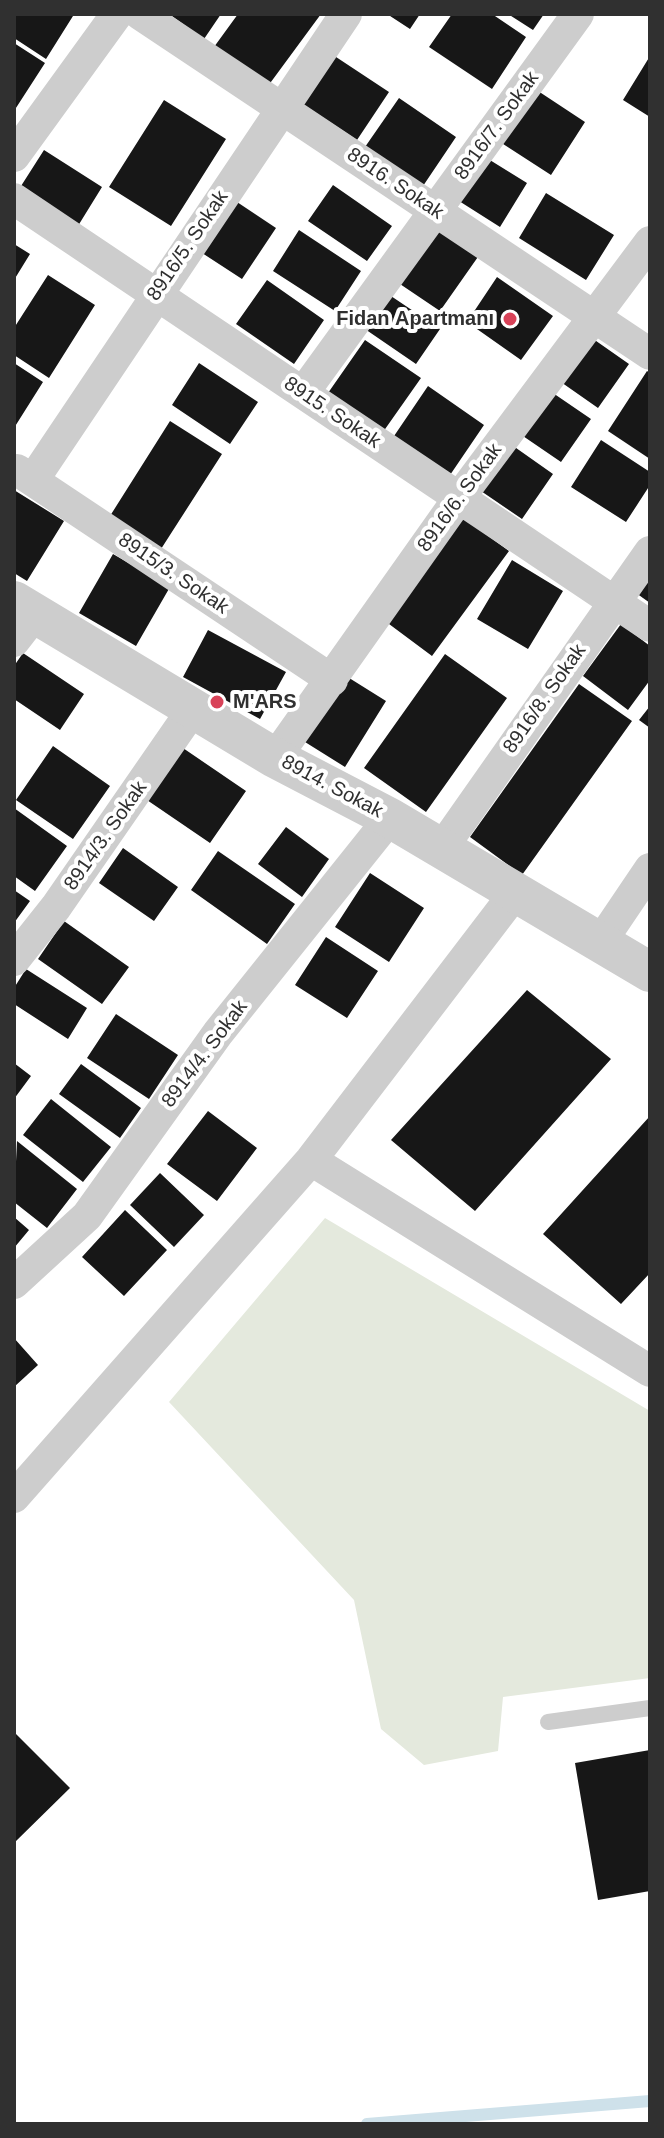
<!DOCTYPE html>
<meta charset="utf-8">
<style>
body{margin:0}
#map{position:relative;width:664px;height:2138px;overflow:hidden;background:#fff;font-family:Helvetica,sans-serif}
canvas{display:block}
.frame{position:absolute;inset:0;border:16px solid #303030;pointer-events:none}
</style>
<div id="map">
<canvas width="664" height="2138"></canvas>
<div class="frame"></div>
</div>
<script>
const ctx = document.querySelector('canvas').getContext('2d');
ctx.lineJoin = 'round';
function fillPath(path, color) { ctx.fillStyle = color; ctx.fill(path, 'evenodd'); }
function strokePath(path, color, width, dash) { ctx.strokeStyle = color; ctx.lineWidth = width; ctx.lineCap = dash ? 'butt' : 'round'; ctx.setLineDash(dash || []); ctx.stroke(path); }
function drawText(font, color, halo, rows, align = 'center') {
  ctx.font = font + ' Helvetica,sans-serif'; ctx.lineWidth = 8; ctx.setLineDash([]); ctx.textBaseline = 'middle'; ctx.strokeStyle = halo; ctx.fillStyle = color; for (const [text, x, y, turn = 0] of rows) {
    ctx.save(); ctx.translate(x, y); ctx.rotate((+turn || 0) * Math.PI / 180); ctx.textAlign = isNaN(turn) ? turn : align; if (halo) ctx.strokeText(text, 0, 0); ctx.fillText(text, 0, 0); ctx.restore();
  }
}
fillPath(new Path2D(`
 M325,1218L650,1411V1678L503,1697L498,1751L424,1765L381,1729L354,1600L169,1402Z`), '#e4e9dd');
strokePath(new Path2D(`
 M367,2124L650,2101`), '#cee1ea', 12);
fillPath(new Path2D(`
 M14,14H70L73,16L46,59L14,38Z
 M169,14H221L204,39Z
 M238,14H321L268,86L214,47Z
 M387,14H420L410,29Z
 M452,14H492L526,37L492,89L429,47Z
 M508,14H544L533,30Z
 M14,43L45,63L14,111Z
 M333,55L389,92L357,140L301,103Z
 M650,56V117L623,100Z
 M535,89L585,122L551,175L500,142Z
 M399,98L456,137L423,186L365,147Z
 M164,100L226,139L171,226L109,187Z
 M44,150L102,187L73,234L14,197Z
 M485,157L527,183L500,227L459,201Z
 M333,185L392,226L367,261L308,221Z
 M546,193L614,235L586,280L519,238Z
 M234,200L276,228L242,279L199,251Z
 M436,224L480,254L440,311L397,282Z
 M299,230L361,271L335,311L273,271Z
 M14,244L30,254L14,280Z
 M48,275L95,305L49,378L14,355V328Z
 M497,277L553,316L521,360L467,322Z
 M267,280L324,320L294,364L236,324Z
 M385,292L440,329L416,364L362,327Z
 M589,336L629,364L598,408L558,380Z
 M365,340L421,378L383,432L328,393Z
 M14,363L43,382L14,428Z
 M199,363L258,402L230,444L172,405Z
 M647,371L650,373V459L608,431Z
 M428,386L484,425L448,478L392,439Z
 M550,391L591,419L561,462L520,434Z
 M170,421L222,454L161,549L110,516Z
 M601,440L650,472V485L626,522L571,487Z
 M509,443L553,474L522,519L478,489Z
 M14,490L64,521L27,581L14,573Z
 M462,517L509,551L432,656L385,621Z
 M113,554L170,587L136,646L79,613Z
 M512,560L563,591L528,649L477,619Z
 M650,572V603L636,593Z
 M621,624L650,646V680L628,710L583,676Z
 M208,630L286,672L260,719L183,677Z
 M23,653L84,694L60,730L14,699V666Z
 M445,654L507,698L426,812L364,768Z
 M346,676L386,701L345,767L305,742Z
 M579,684L632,721L522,875L470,837Z
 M650,706V728L639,720Z
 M53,746L110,786L73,839L16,800Z
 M180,746L246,791L210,843L144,798Z
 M14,808L67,846L35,891L14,876Z
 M286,827L329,859L302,897L258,864Z
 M123,848L178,887L154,921L99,883Z
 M218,851L295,904L267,944L191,890Z
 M370,873L424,908L389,962L335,927Z
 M14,890L30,901L14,923Z
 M64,921L129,967L102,1004L38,959Z
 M326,937L378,971L347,1018L295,985Z
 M26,969L87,1008L68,1039L14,1004V988Z
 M527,990L611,1059L475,1211L391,1140Z
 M116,1014L178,1055L149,1099L87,1058Z
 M14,1063L31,1076L14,1099Z
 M81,1064L141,1108L120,1138L59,1094Z
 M51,1099L111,1147L83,1182L23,1135Z
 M208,1111L257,1148L217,1201L167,1164Z
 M650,1116V1273L621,1304L543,1234Z
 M17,1141L77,1189L47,1228L14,1202Z
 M160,1173L204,1215L174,1247L130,1205Z
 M125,1210L167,1250L124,1296L82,1257Z
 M14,1217L29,1230L14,1248Z
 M14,1338L38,1365L14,1387Z
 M14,1732L70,1788L14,1843Z
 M650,1750V1891L598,1900L575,1763Z`), '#171717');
strokePath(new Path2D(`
 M548,1722L650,1708`), '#cdcdcd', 16);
strokePath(new Path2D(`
 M140,14L650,354
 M14,156L117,14
 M14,199L650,626
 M303,393L578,14
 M17,470L332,680
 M33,480L346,14
 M14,641L35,614
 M275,758L459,498L650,242
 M442,848L650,552
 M600,943L650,869
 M14,960L56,907L193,709
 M311,1160L650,1371
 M14,1283L87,1216L218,1033L390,818
 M14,1497L311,1160L515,893`), '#cdcdcd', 32);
strokePath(new Path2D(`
 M14,601L275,758L390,818L650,972`), '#cdcdcd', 40);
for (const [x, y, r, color] of [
 [510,319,8,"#d84258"],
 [217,702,8,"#d84258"]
]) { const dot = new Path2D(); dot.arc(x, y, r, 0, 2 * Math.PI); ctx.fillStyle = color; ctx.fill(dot); strokePath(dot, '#fff', 3); }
drawText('20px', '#303030', '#fff', [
 ["8916/7. Sokak",497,126,-54],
 ["8916. Sokak",395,184,34],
 ["8916/5. Sokak",188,246,-56],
 ["8915. Sokak",332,413,34],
 ["8916/6. Sokak",460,498,-54],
 ["8915/3. Sokak",173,574,34],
 ["8916/8. Sokak",545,699,-55],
 ["8914. Sokak",332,787,28],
 ["8914/3. Sokak",106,836,-55],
 ["8914/4. Sokak",205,1054,-53]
]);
drawText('bold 20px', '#303030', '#fff', [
 ["Fidan Apartmanı",494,319],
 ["M'ARS",233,702,"left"]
], 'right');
</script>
